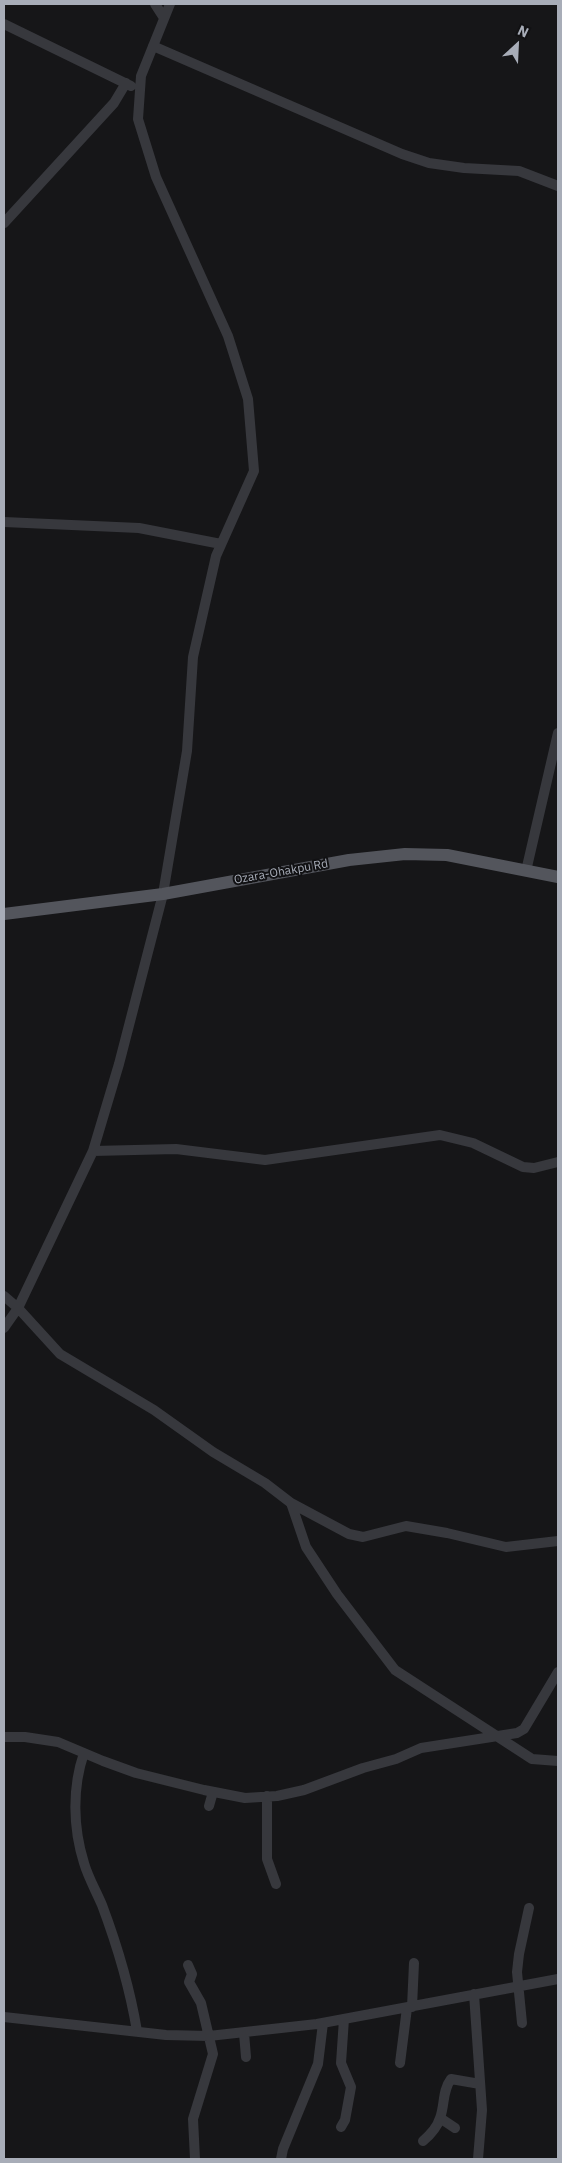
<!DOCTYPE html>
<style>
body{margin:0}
#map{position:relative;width:562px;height:2163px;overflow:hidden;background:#161618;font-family:"IBM Plex Sans",sans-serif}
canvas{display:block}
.frame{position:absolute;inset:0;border:5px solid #a8adb8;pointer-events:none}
.north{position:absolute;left:492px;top:20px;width:50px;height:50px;-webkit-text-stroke:4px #111113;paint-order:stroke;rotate:25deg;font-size:14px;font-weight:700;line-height:20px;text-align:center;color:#a8adb8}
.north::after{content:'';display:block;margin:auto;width:18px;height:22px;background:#a8adb8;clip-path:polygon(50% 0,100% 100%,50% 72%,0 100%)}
</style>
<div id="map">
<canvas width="562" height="2163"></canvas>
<div class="frame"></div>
<div class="north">N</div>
</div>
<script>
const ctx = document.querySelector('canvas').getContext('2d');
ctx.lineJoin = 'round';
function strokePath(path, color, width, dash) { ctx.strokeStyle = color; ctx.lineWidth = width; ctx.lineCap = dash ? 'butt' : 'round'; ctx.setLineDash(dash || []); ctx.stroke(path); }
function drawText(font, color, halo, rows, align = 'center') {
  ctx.font = font + ' "IBM Plex Sans",sans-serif'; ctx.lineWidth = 4; ctx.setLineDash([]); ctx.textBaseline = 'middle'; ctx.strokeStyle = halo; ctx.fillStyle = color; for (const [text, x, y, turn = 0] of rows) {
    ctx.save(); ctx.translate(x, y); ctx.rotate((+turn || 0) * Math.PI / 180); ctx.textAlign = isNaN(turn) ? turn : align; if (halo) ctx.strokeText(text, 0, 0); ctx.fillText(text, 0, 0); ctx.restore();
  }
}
strokePath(new Path2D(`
 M155,4L164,18
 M4,24L131,86
 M153,46L402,154L429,163L464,168L519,171L558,186
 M4,223L114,103L126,83
 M4,522L139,528L221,544
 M526,871L558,733
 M93,1151L176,1149L265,1160L440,1135L473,1143L523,1167L534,1168L558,1162
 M4,1296L18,1308L60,1354L154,1410L213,1452L265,1483L291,1503L349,1534L363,1537L406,1526L447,1533L506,1547L558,1541
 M4,1328L18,1308L93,1151L119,1064L163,894L187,751L193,657L216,556L254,471L248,399L228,336L156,177L138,119L141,76L170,4
 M291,1503L306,1547L337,1594L395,1670L532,1759L558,1761
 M4,1737H25L58,1742L103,1761L136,1773L204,1790L245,1798L277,1796L304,1790L363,1768L396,1759L421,1748L517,1733L524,1729L558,1672
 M84,1753C72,1788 73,1828 84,1863C88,1877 96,1891 102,1905C117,1945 130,1989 137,2031
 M267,1796V1859L276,1884
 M209,1806L213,1792
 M188,1965L192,1974L189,1982L201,2003L213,2054L193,2119L195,2159
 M474,1994L482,2110L478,2159
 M412,2007L414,1963
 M4,2017L166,2035L209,2036L317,2024L558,1979
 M522,2023L517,1972L519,1954L529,1908
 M244,2033L246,2057
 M400,2063L407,2008
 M440,2118L455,2128
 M341,2127L345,2120L351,2087L341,2063L344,2019
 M423,2141C430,2135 437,2128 440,2118C445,2105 442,2091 451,2079L480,2084
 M281,2159L283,2149L318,2064L323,2023`), '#37383d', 10);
strokePath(new Path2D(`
 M4,914L163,894L349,860L405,854L447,855L558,877`), '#53555c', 12);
drawText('12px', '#a8adb8', '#111113', [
 ["Ozara-Ohakpu Rd",281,872,-10]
]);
</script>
